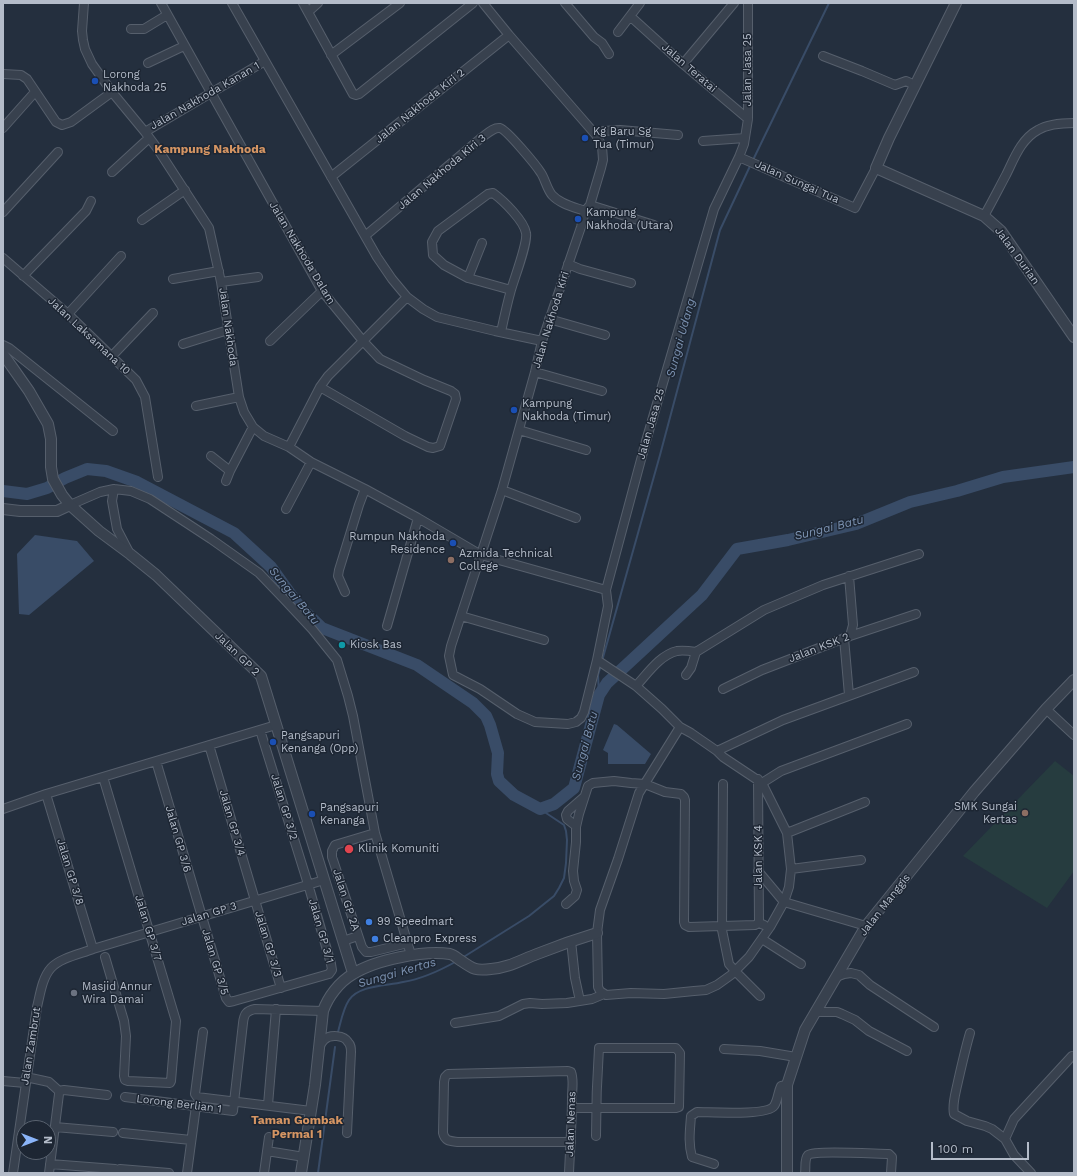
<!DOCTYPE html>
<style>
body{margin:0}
#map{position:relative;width:1077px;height:1176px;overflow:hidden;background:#242f3e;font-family:"Work Sans",sans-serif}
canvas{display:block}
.frame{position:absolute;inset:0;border:4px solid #b4bcc9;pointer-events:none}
.north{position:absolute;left:16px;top:1120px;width:40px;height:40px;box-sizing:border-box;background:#1d2633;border:1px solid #59626f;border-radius:50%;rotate:90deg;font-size:11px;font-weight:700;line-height:16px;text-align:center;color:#b4bcc9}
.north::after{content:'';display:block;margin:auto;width:14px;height:18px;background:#8ab4f8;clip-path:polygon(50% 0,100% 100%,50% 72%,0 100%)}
.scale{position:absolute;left:931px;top:1142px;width:98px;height:18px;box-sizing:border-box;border:2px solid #b4bcc9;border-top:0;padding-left:5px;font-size:12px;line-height:14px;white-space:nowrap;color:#b4bcc9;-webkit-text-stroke:3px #1d2633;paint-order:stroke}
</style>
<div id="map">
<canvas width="1077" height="1176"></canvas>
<div class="frame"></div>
<div class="north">N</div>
<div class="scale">100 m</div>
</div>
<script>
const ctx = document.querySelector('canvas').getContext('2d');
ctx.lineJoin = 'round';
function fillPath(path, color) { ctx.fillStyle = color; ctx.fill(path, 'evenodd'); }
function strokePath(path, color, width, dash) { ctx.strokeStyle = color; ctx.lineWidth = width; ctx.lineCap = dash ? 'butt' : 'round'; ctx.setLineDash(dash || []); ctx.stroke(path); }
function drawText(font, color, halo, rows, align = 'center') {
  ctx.font = font + ' "Work Sans",sans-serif'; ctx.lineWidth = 3; ctx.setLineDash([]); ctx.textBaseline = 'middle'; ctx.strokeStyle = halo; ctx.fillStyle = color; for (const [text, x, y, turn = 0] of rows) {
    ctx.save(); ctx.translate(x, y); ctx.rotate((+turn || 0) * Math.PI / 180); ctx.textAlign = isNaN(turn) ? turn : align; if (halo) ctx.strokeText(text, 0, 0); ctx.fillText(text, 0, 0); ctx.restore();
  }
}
fillPath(new Path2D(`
 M1055,761L1074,776V871L1047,908L963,856Z`), '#263c3f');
fillPath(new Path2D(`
 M35,535L77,541L94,561L29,615L19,614L17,554Z
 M614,724L617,725L651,754L645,764H608V753L603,750Z`), '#394c67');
strokePath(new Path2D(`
 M753,160L829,3
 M602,661L660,455L720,230L751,164
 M599,695L598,675L601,665
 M462,958L529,916L554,896L559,888L564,878L566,863L567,840L566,831L564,825L540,809
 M338,1032C341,1021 343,1009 349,1000C359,985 387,986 403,982C422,979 441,970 457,961
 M318,1173L335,1047`), '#394c67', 2);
strokePath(new Path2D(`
 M3,491L27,494L47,488L65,478L87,469L106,471L137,482L234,533L271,567L299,606L322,628L417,665L473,703L486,716L490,725L498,753L497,774L499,781L514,795L540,809L554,804L574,788L599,695L607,683L702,595L737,549L788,540L856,524L910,502L957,491L1003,477L1074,467`), '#394c67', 12);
const minor = new Path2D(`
 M84,3L82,31L83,40L85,49L92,64L112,92L145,132L157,148L209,228L221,282L239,397L244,412L253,427L264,436L289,447L311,462L365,489L418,518L481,555L606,590
 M161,3L322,291L363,341L380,359L424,380L451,391L455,394L456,399L440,446L433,448L428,447L405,436L320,387
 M232,3L377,257L392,279L407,297L423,309L437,317L495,331L542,341
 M303,3L353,94L356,95L359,94L473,3
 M483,3L509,35L596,135L602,146L603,160L601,168L590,205L585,211L581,227L542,341L535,372L502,490L451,646L449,656L453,675L480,689L517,714L535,722L568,724L576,722L581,718L584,712L597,660L608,606L606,590L646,441L714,209L739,157L744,144L748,119V3
 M565,3L594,37L602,43L609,54
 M308,12L318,3
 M630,16L683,64L748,119
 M131,29H144L167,15
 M618,32L640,3
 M331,55L400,3
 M823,56L862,71L895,85L906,81L915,85
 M148,63L184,46
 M683,64L734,3
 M3,74L21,75L27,79L56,122L62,125L71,122L112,92
 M3,128L35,92
 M145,132L265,61
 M596,135L603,131L620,130L678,135
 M703,141L745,138
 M739,157L855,208L876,168
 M112,172L149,138
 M331,177L509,35
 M590,205L654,225
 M3,212L58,152
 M984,216C992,202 999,188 1006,175C1014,159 1021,139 1038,130C1048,124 1062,123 1074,123
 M142,220L185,190
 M365,236L481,138C486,135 493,127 500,128C507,130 536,165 541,173C545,179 547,189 552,195C560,204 574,207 585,211
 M3,258L68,314L136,380L145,397L158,477
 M568,264L580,269L631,283
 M23,276L86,211L91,201
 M468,278L482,243
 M173,279L219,271
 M221,282L258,277
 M68,314L121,256
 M549,319L605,335
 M501,332C504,318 507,304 511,290C514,279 528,243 526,233C524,221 504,201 493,193L488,194L438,231L432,242L433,255L444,265L468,278L511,290
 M270,341L322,291
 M183,344L228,330
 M3,345L9,348L113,431
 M112,356L153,313
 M535,372L602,391
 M196,406L239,397
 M519,430L586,450
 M289,447L320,387L328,376L407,297
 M211,456L230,471
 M226,481L230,471L253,427
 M114,489L112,501L117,529L129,552
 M502,490L576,518
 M70,505L100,492L114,489L131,491L150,499L211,539L259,573L283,598L312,629L337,660L348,696L353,716L375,833L411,955
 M286,509L311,462
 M849,576L853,625L850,636
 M345,592L338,576L339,570L359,505L365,489
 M461,616L544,640
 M387,626L418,518
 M844,638L849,695
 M597,660L636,686L662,709L680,727L691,733L717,751L723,757L762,783L787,833L791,869L789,887L784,902L770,927L749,957L731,975L717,985L706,990L694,991L664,994L631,993L606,995L600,991L598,987L597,933L600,910L618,859L639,793L680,727
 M686,675L691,668L696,652L764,610L823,585L919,554
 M636,686C648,673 660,655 677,651C683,650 690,651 696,652
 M723,689L762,670L850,636L916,614
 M1046,709L1074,735
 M209,745L281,988
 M717,751L783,720L914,672
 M156,761L226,998L229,1002L234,1001L329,974L332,970L331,964L308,884L260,730
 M103,777L176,1021L171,1081L170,1083L128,1081L125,1080L124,1076L126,1036L124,1021L105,957
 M758,779L759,923L764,925
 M762,783L781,771L907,724
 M723,784L722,930L729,964L735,971L760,996
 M46,794L93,949
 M3,809L46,794L276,725
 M576,826L567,819L566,815L568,811L584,797
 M375,833L335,845L332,851V857L362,947L366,952H371L408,943
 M787,833L865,802
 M791,869L861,860
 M758,871L784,902
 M784,902L866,926
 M566,904L575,896L577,890L574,881L573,871L576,842V827L579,814L588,786L593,783L614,781L631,783L645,784L665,792L681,794L684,797L685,800L684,922L685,925L689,927L755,925L759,923
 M762,939L801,964
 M343,941L358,936
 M571,941L575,978L580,1001
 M836,977L844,974L851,973L859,975L870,985L934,1027
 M816,1012H837L842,1014L855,1020L869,1031L907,1051
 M455,1023L499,1016L523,1004L530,1003L542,1004L567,1003L592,999L604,994
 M203,1032L195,1094L197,1097L311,1111
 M970,1033C965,1050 961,1068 957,1086C955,1095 952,1105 954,1114L967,1121L985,1126L992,1129L1005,1139L1014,1155L1031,1173
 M319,1048C320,1045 322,1042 324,1040C330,1034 344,1035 348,1042C351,1045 351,1048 351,1052L347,1133
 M724,1049L760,1051L796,1057
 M26,1077L49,1082L59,1091
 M3,1081L25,1083
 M59,1091L64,1090L107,1095
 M125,1097L233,1111L243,1023C244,1014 246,1011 255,1009L323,1011
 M268,1105L276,1009
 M572,1108H676L679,1107L680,1053L676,1048H599C597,1077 596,1107 596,1136
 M55,1127L113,1132
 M123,1133L191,1140
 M1005,1139L1014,1119L1072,1056
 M267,1151L304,1157
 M50,1164L115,1169
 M714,1164L692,1157C688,1143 690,1130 691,1116L697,1112C711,1112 767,1116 774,1106C778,1100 778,1092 781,1086L787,1085
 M120,1169L169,1173
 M13,1173L37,1007C40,995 42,978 51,968C60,958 80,954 93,949L324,880
 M49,1173L59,1094V1091
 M187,1173L196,1106
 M264,1173L269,1137
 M569,1173C570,1148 572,1123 572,1097C572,1089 574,1080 571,1072L568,1071L448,1074L445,1077L444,1082L443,1133C445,1142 451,1141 459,1142H571
 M805,1173C806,1168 804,1159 808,1155C815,1150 877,1154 889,1154L892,1157L891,1173`);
const tertiary = new Path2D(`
 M956,3L889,138L876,168L984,216L1001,231L1074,337
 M3,354L29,391L48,424L51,439V467L53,479L62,495L70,505L99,531L130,554L156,575L261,676L353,973
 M3,509L20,511H57L70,505
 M301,1173L315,1085L323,1011C328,997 339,982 353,974C375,960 424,950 450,954C454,955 457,958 460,960C473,969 475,971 491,969C508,968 521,960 537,954C557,946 577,939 597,933
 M787,1173V1085L805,1030L866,926L974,792L1046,709L1074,680`);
strokePath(minor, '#565f6c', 10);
strokePath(tertiary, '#565f6c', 12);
strokePath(minor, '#38414e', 8);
strokePath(tertiary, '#38414e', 10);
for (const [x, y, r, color] of [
 [95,81,4,"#1a4fb4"],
 [585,138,4,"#1a4fb4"],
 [578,219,4,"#1a4fb4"],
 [514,410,4,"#1a4fb4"],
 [453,543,4,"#1a4fb4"],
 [451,560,4,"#8d6e63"],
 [342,645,4,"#0f9aa8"],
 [273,742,4,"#1a4fb4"],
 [1025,813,4,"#8d6e63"],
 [312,814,4,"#1a4fb4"],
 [349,849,5,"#e0444e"],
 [369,922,4,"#3f7fe0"],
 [375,939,4,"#3f7fe0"],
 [74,993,4,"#6b7280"]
]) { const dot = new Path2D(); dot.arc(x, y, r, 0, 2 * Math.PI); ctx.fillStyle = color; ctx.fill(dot); strokePath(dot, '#1d2633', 1.5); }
drawText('11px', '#b4bcc9', '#1d2633', [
 ["Jalan Teratai",689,68,41],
 ["Jalan Jasa 25",748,70,-90],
 ["Jalan Nakhoda Kanan 1",205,96,-30],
 ["Jalan Nakhoda Kiri 2",420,106,-39],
 ["Jalan Nakhoda Kiri 3",442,172,-40],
 ["Jalan Sungai Tua",797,182,24],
 ["Jalan Nakhoda Dalam",302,253,59],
 ["Jalan Durian",1017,256,54],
 ["Jalan Nakhoda Kiri",551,320,-73],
 ["Jalan Nakhoda",228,327,82],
 ["Jalan Laksamana 10",89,336,43],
 ["Jalan Jasa 25",651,424,-74],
 ["Jalan KSK 2",819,648,-21],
 ["Jalan GP 2",237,654,44],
 ["Jalan GP 3/2",284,807,73],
 ["Jalan GP 3/4",232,823,74],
 ["Jalan GP 3/6",178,839,74],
 ["Jalan KSK 4",759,857,-90],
 ["Jalan GP 3/8",70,872,73],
 ["Jalan GP 2A",346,900,72],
 ["Jalan Manggis",885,905,-52],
 ["Jalan GP 3",209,914,-17],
 ["Jalan GP 3/7",148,928,73],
 ["Jalan GP 3/1",321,931,74],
 ["Jalan GP 3/3",268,944,73],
 ["Jalan GP 3/5",215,962,73],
 ["Jalan Zambrut",31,1046,-81],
 ["Lorong Berlian 1",179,1104,7],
 ["Jalan Nenas",571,1124,-88]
]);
drawText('11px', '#b4bcc9', '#1d2633', [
 ["Lorong",103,75],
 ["Nakhoda 25",103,88],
 ["Kg Baru Sg",593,132],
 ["Tua (Timur)",593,145],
 ["Kampung",586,213],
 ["Nakhoda (Utara)",586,226],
 ["Kampung",522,404],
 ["Nakhoda (Timur)",522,417],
 ["Rumpun Nakhoda",445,537,"right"],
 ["Residence",445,550,"right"],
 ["Azmida Technical",459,554],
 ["College",459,567],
 ["Kiosk Bas",350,645],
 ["Pangsapuri",281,736],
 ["Kenanga (Opp)",281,749],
 ["SMK Sungai",1017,807,"right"],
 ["Kertas",1017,820,"right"],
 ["Pangsapuri",320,808],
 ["Kenanga",320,821],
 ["Klinik Komuniti",358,849],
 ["99 Speedmart",377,922],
 ["Cleanpro Express",383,939],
 ["Masjid Annur",82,987],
 ["Wira Damai",82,1000]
], 'left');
drawText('bold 12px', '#d59563', '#1d2633', [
 ["Kampung Nakhoda",210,149],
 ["Taman Gombak",297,1120],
 ["Permai 1",297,1134]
]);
drawText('italic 12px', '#7c92b1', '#1d2633', [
 ["Sungai Udang",681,338,-75],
 ["Sungai Batu",829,528,-14],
 ["Sungai Batu",294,596,50],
 ["Sungai Batu",585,746,-75],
 ["Sungai Kertas",397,973,-16]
]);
</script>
